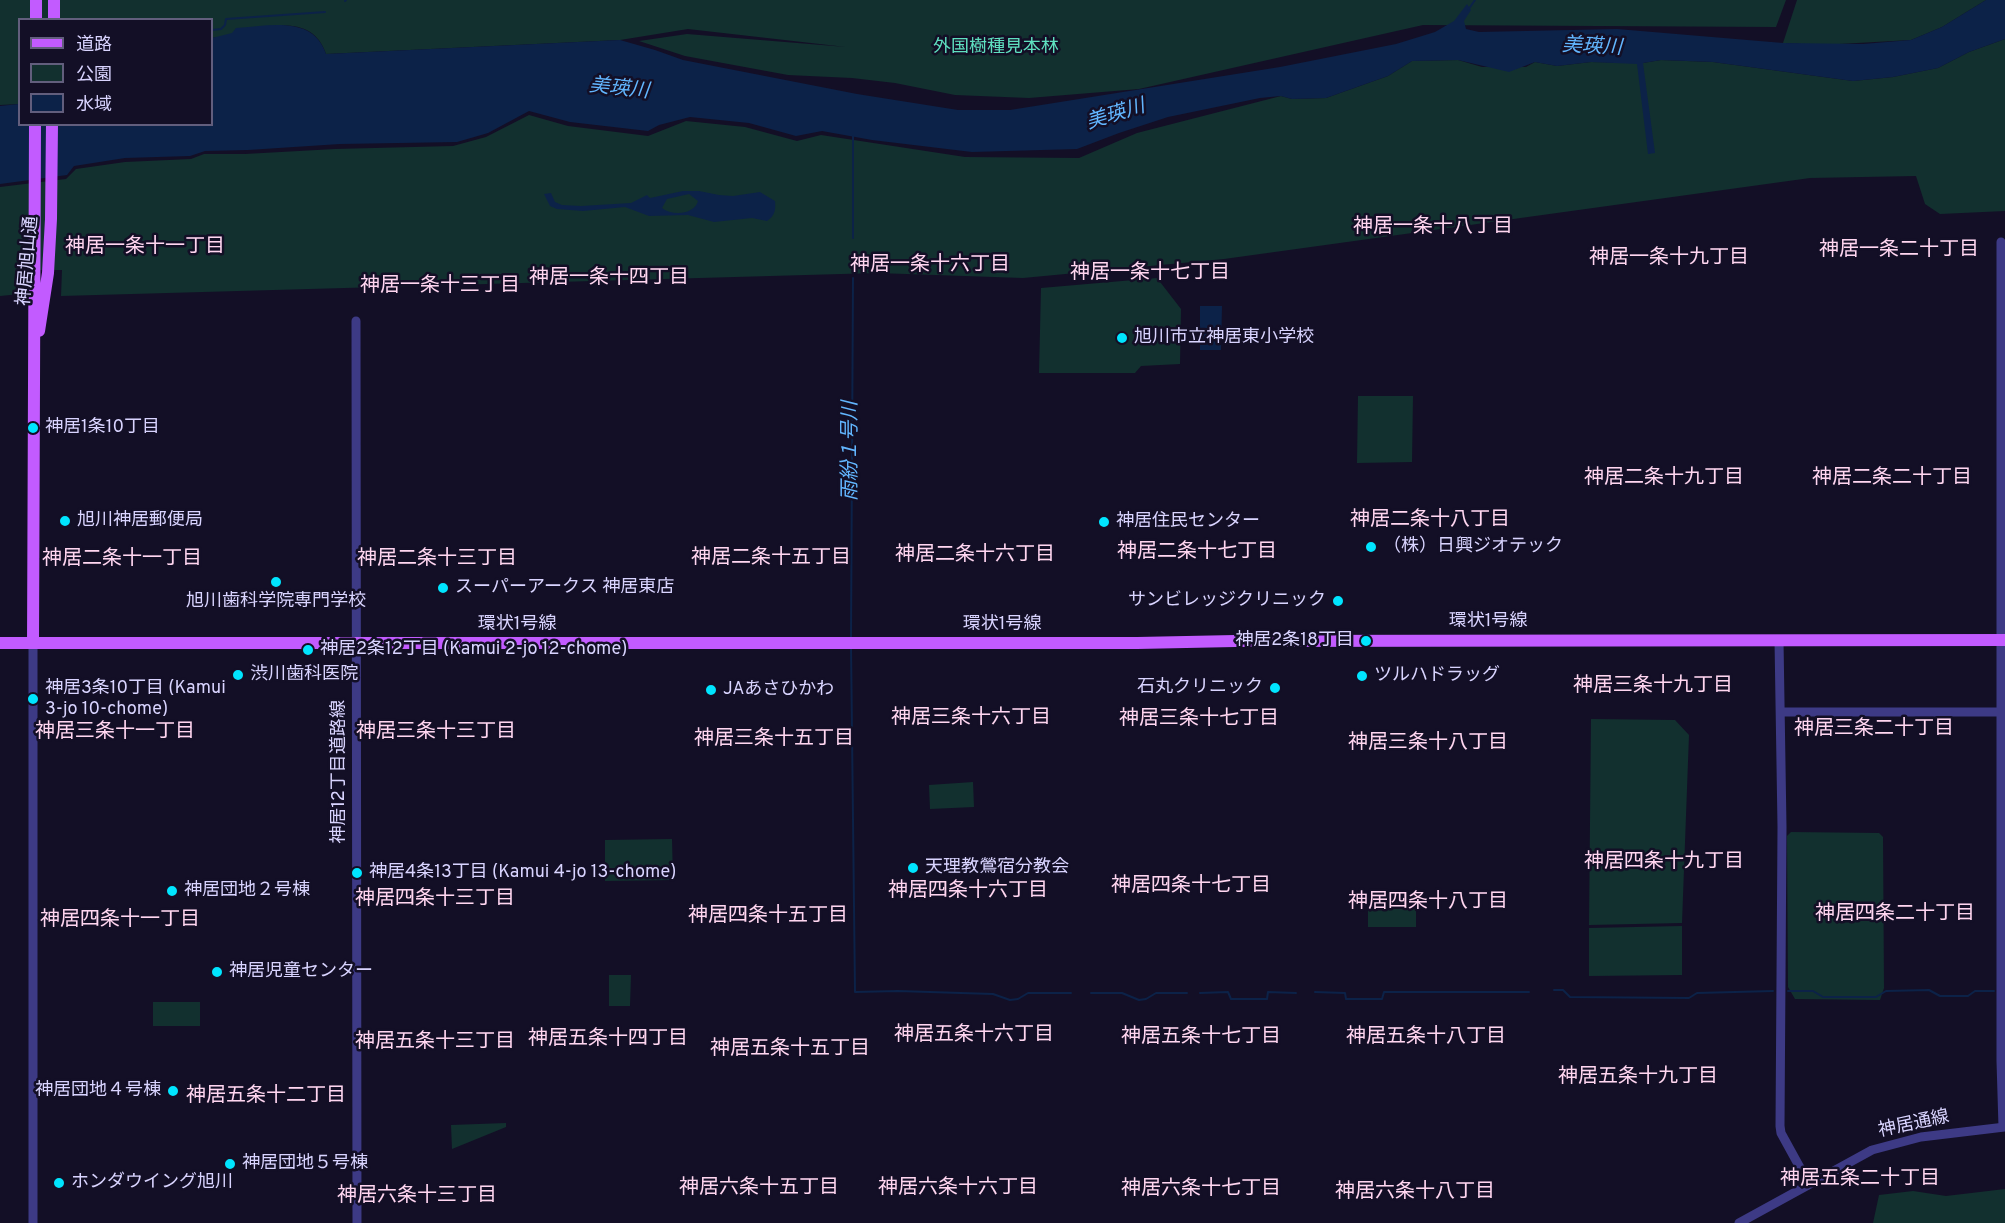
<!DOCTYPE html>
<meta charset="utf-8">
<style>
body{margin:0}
#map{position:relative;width:2005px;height:1223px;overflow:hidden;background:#130f26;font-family:Overpass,"Noto Sans JP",sans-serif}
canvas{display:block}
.legend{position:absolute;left:18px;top:18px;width:195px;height:108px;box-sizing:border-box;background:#130f26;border:2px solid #625e7d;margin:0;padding:8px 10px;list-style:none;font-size:18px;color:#d9d4ff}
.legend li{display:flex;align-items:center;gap:12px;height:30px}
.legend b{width:30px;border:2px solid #625e7d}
</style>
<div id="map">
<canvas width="2005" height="1223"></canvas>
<ul class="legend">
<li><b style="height:8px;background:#c25bff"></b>道路</li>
<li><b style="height:16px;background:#12302f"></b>公園</li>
<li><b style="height:16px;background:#0c2248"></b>水域</li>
</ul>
</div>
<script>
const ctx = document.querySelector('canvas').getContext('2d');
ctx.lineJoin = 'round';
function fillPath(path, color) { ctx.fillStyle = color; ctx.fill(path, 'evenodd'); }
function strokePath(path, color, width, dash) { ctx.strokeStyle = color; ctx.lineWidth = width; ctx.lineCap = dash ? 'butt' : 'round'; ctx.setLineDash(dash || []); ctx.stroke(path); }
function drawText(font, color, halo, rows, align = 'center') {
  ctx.font = font + ' Overpass,"Noto Sans JP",sans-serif'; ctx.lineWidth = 5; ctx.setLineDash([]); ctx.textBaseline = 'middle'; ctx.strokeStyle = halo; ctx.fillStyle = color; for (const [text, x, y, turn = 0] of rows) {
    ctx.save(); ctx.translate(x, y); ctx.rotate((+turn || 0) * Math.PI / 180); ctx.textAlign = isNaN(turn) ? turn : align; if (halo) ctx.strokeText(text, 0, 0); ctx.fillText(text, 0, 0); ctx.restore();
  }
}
fillPath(new Path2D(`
 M0,0H1786L1776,27L1423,25L1139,89L1029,98L955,95L895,83L852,78L788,75L685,56L639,41L687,34L846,47L688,29L620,40L326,54C310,4 247,34 212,38V20H20L19,104L0,105Z
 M1797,0H1986L1942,27L1911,40L1821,45L1783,43Z
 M2005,39V211L1940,214L1925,204L1916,176L1810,178L1224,259L1023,278L877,273L61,296L62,270H21L20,294L0,296V187L66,179L76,169L125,162L191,159L204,154H245L335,149L453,146L486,137L529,115L568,126L648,136L686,121L745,127L797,141L821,135L965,157L1079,158L1137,133L1281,96L1292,99L1326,98L1388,76L1412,61L1458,60L1482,67H1526L1535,62L1557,66L1591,62L1643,63L1661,60L1713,62L1853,81L1893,77L1938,68L1969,52Z
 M1157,278L1181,309L1180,364L1141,366L1135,373H1039L1041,288Z
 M1358,396H1413L1412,462L1357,463Z
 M1591,719L1675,720L1689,735L1682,923L1589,925Z
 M973,782L974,807L930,809L929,785Z
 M1791,832L1879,833L1883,837L1884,988L1880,1000L1795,999L1788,987L1787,836Z
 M672,839L673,880L605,881V840Z
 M1368,894H1416V927H1368Z
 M1682,926V975L1589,976V928Z
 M609,975H631L630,1006H609Z
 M153,1002H200V1026H153Z
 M506,1123V1127L452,1149L451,1125Z
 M2005,1189V1223H1873L1879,1195L1913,1191L1946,1196Z`), '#12302f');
fillPath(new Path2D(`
 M1986,0H2005V39L1969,52L1938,68L1893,77L1853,81L1713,62L1661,60L1643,63L1655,153L1648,154L1637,64L1591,62L1557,66L1535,62L1509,72L1458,60L1412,61L1388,76L1326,98L1292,99L1281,96L1260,98L1168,117L1119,133L1077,149L972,152L872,140L822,131L796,136L749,123L690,117L659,125L648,131L570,122L529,111L488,133L457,142L340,144L248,150L205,151L190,156L125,158L74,166L67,175L0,184V106L19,104L20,124H212V38L232,33L236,28C269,26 313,15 326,54L620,40L655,50L683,60L857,94L958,110H1010L1280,67L1396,44L1435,32L1454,21L1467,4L1471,10L1464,21L1466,29L1479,32L1617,29L1783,43L1863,44L1911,40L1942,27Z
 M683,191H699L719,195L733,196L760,192L775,201C776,209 775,216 767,221L752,218L714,222L688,215L649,216L625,207L583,211L557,209L550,206L544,194L551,193L555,202L562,205L581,206L631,203L647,195L650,198ZM689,194L698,201C694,215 672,216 662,208L667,199Z
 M1200,306H1222L1221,350H1200Z`), '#0c2248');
strokePath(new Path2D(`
 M345,1L346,0
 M1468,10L1475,0
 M212,30L221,29L225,25L226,19L325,12
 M853,136V238
 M851,638L853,278
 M851,646L855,992L898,991L993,994L1010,1000L1018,999L1028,993H1071
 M1554,990H1563L1570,997L1689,998L1697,993L1773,991
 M1788,991H1813L1823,997H1876L1886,991L1929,990L1940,996H1968L1975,991H1994
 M1315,992L1345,993L1346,999H1382L1384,992H1529
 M1091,993H1122L1139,1000L1146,999L1156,993H1187
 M1200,993L1228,992L1231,999H1267L1268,992L1296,993`), '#0c2248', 2);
strokePath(new Path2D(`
 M2001,242V1061L2003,1127
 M356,321L357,1223
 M1779,640L1782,827L1780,1126L1781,1133L1809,1184
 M1781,712H2005
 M33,1223V643
 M1739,1223L1872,1150L1921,1137L2005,1127`), '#3d3a85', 9);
strokePath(new Path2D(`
 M36,0V20
 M54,0V20
 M39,331L48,273L51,219L52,124
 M0,643H1137L1235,641L2005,640
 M33,643L35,124`), '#c25bff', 12);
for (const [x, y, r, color] of [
 [1122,338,6,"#00e5ff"],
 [33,428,6,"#00e5ff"],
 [65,521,6,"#00e5ff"],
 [1104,522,6,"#00e5ff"],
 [1371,547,6,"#00e5ff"],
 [276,582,6,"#00e5ff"],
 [443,588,6,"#00e5ff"],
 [1338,601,6,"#00e5ff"],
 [1366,641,6,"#00e5ff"],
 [308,650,6,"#00e5ff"],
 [238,675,6,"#00e5ff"],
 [1362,676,6,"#00e5ff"],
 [1275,688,6,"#00e5ff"],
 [711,690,6,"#00e5ff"],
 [33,699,6,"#00e5ff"],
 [913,868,6,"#00e5ff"],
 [357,873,6,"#00e5ff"],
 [172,891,6,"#00e5ff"],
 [217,972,6,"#00e5ff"],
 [173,1091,6,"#00e5ff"],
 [230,1164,6,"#00e5ff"],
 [59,1183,6,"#00e5ff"]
]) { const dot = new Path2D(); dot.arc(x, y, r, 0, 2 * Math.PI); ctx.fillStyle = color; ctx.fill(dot); strokePath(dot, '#130f26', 2); }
drawText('18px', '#5fe0c0', '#130f26', [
 ["外国樹種見本林",996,48]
]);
drawText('18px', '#d9d4ff', '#130f26', [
 ["神居旭山通",29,261,-85],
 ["環状1号線",1488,622],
 ["環状1号線",517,625],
 ["環状1号線",1002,625],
 ["神居12丁目道路線",340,772,-90],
 ["神居通線",1914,1125,-12]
]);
drawText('18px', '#d9d4ff', '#130f26', [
 ["旭川市立神居東小学校",1134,338],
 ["神居1条10丁目",45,428],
 ["旭川神居郵便局",77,521],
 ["神居住民センター",1116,522],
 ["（株）日興ジオテック",1383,547],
 ["スーパーアークス 神居東店",455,588],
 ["サンビレッジクリニック",1326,601,"right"],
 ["旭川歯科学院専門学校",276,602,"center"],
 ["神居2条18丁目",1354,641,"right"],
 ["神居2条12丁目 (Kamui 2-jo 12-chome)",320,650],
 ["渋川歯科医院",250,675],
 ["ツルハドラッグ",1374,676],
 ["石丸クリニック",1263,688,"right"],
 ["神居3条10丁目 (Kamui",45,689],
 ["3-jo 10-chome)",45,710],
 ["JAあさひかわ",723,690],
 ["天理教鶯宿分教会",925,868],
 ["神居4条13丁目 (Kamui 4-jo 13-chome)",369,873],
 ["神居団地２号棟",184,891],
 ["神居児童センター",229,972],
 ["神居団地４号棟",161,1091,"right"],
 ["神居団地５号棟",242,1164],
 ["ホンダウイング旭川",71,1183]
], 'left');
drawText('italic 20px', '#62b6ff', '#130f26', [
 ["美瑛川",1592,48,3],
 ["美瑛川",619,90,6],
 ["美瑛川",1116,116,-17],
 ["雨紛１号川",852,451,-90]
]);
drawText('20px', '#ffd6f0', '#130f26', [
 ["神居一条十八丁目",1433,228],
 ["神居一条十一丁目",145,248],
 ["神居一条二十丁目",1899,251],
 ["神居一条十九丁目",1669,259],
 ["神居一条十六丁目",930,266],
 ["神居一条十七丁目",1150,274],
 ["神居一条十四丁目",609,279],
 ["神居一条十三丁目",440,287],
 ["神居二条十九丁目",1664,479],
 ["神居二条二十丁目",1892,479],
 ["神居二条十八丁目",1430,521],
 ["神居二条十七丁目",1197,553],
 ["神居二条十六丁目",975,556],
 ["神居二条十五丁目",771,559],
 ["神居二条十一丁目",122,560],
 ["神居二条十三丁目",437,560],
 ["神居三条十九丁目",1653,687],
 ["神居三条十六丁目",971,719],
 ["神居三条十七丁目",1199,720],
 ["神居三条二十丁目",1874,730],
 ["神居三条十一丁目",115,733],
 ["神居三条十三丁目",436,733],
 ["神居三条十五丁目",774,740],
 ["神居三条十八丁目",1428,744],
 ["神居四条十九丁目",1664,863],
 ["神居四条十七丁目",1191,887],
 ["神居四条十六丁目",968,892],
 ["神居四条十三丁目",435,900],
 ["神居四条十八丁目",1428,903],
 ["神居四条二十丁目",1895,915],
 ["神居四条十五丁目",768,917],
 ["神居四条十一丁目",120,921],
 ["神居五条十六丁目",974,1036],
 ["神居五条十七丁目",1201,1038],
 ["神居五条十八丁目",1426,1038],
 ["神居五条十四丁目",608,1040],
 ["神居五条十三丁目",435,1043],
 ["神居五条十五丁目",790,1050],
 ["神居五条十九丁目",1638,1078],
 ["神居五条十二丁目",266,1097],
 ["神居五条二十丁目",1860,1180],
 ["神居六条十五丁目",759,1189],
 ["神居六条十六丁目",958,1189],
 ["神居六条十七丁目",1201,1190],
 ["神居六条十八丁目",1415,1193],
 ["神居六条十三丁目",417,1197]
]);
</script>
